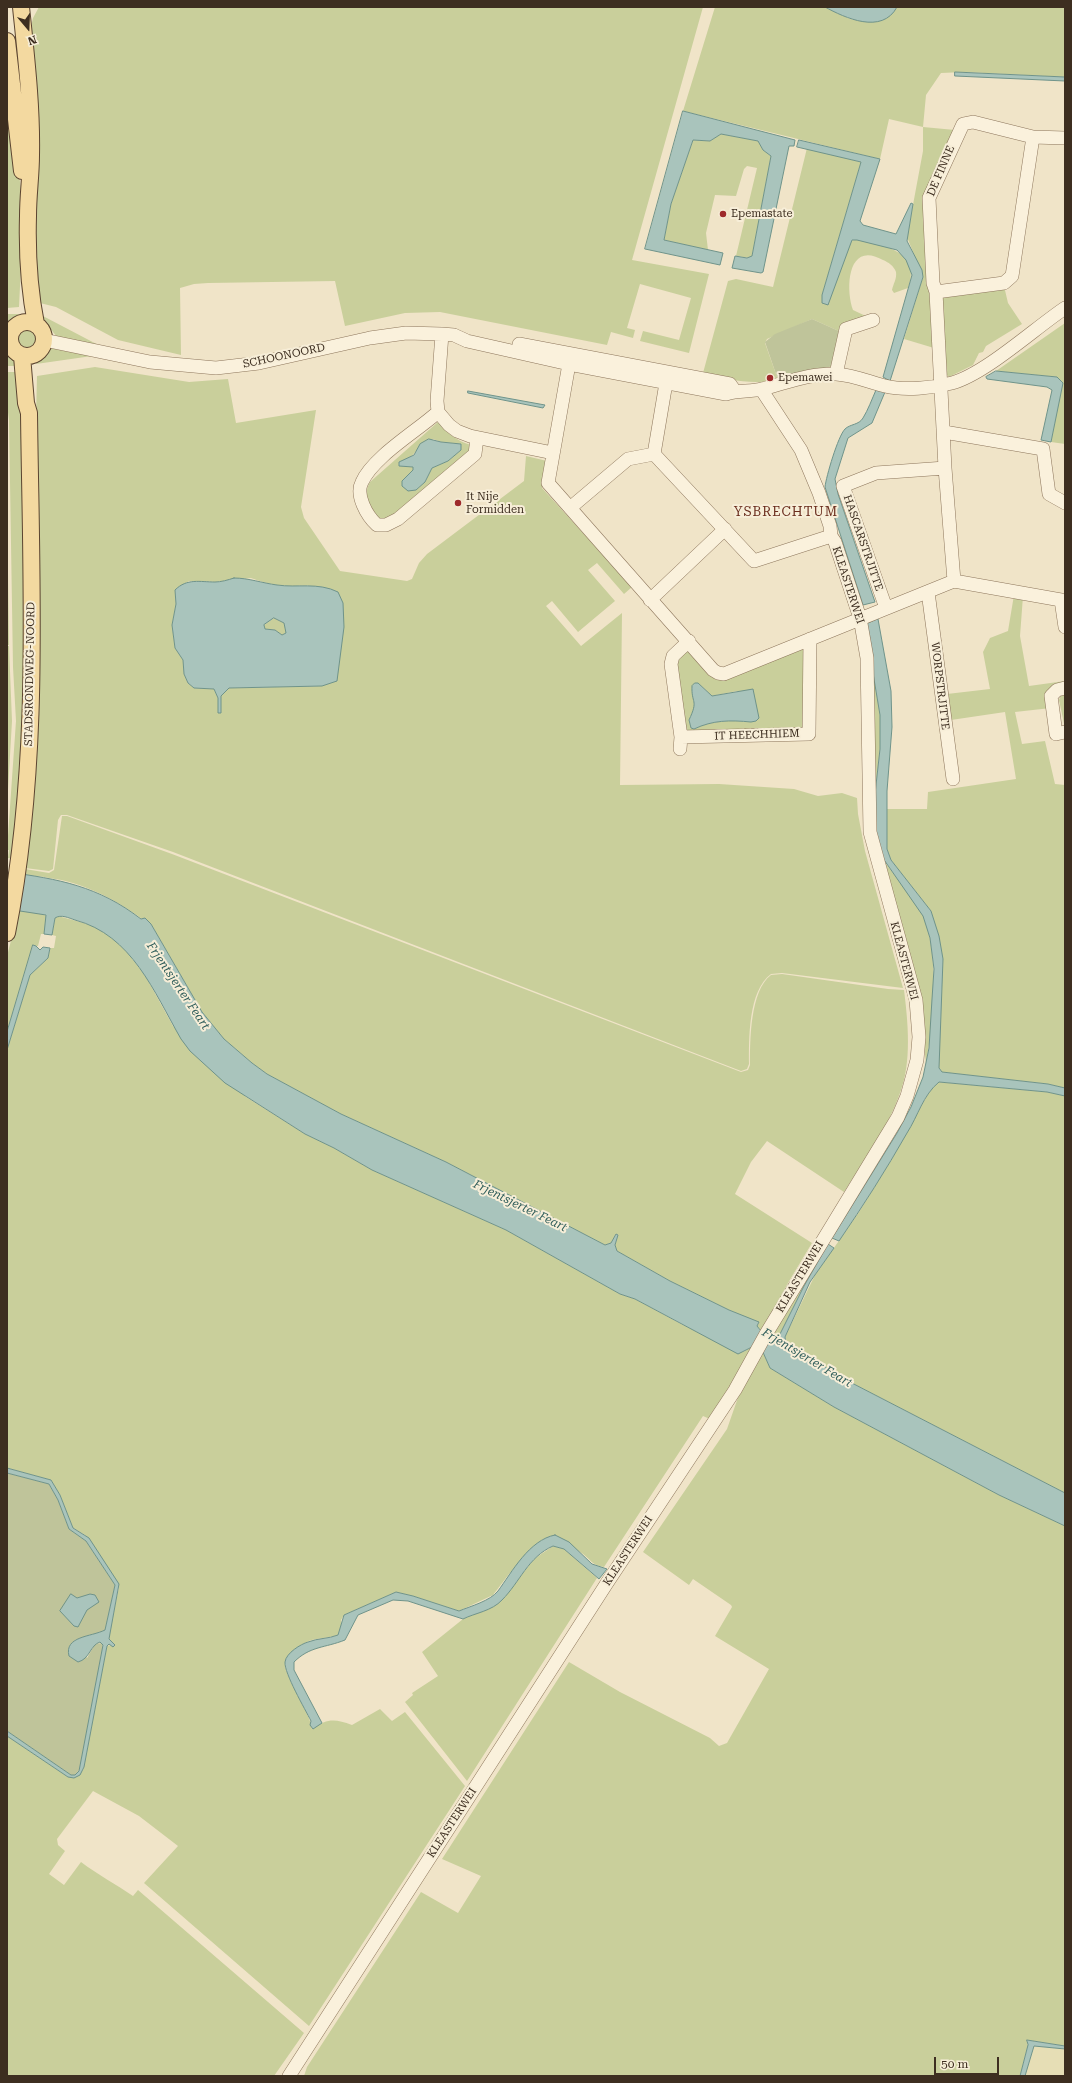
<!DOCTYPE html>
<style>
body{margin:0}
#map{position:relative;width:1072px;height:2083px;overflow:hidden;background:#f0e4c8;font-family:"Roboto Serif",serif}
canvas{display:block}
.frame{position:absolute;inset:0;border:8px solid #3d2e20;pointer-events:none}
.north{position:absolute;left:8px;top:8px;width:40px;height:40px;-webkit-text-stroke:3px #f7eed8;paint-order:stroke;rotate:161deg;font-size:11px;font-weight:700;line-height:16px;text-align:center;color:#3d2e20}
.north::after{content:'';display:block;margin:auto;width:14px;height:18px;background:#3d2e20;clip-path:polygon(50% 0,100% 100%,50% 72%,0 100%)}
.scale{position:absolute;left:934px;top:2057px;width:65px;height:18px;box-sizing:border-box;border:2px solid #3d2e20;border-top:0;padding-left:5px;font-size:12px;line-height:14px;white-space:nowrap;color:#3d2e20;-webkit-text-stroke:3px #f7eed8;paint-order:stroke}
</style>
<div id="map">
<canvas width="1072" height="2083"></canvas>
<div class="frame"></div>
<div class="north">N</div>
<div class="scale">50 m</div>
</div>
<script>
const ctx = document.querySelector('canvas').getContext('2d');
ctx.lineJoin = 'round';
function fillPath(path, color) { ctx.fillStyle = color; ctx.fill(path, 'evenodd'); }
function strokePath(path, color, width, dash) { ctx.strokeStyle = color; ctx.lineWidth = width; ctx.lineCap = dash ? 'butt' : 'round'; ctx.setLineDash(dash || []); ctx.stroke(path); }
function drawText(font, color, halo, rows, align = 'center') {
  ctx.font = font + ' "Roboto Serif",serif'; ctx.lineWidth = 4; ctx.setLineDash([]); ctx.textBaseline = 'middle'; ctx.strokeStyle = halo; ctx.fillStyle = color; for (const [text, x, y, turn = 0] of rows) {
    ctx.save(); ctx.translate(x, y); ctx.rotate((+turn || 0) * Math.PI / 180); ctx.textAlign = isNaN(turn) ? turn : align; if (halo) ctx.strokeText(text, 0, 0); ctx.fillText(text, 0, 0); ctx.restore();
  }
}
fillPath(new Path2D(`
 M1034,2046L1065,2049V2076H1025Z`), '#e6deb5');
fillPath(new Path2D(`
 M39,7H703L632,260L709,274L689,353L640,341L643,331L679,340L691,298L640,284L627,328L635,330L633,338L611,332L607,345L440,312L405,313L345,326L335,281L208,283L194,284L180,288L181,355L118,340L56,307L36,302L30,31L33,18Z
 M715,7H825L850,19L870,22L887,17L897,7H1065V77L965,72L941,73L926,95L923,127L955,130L924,197L934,348L904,339L923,277L907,237L923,151V127L889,119L880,159L683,111Z
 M7,72L22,199L23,225L19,307L7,308Z
 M721,134L759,141L763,150L771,156L752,256L750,258L736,256L757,168L747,166L744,169L736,196L715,195L706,233L708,250L664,240L671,204L693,140L710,141Z
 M807,148L861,162L822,295L850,242C855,237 866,242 873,243C898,249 919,259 908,288L894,293L892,290C893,284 897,279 896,272C894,266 888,262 883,260C848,240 845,287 853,310L872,319L841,332L812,319L767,339L765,343L778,380C750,385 730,380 703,373L728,281L736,279L773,287Z
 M1004,286L1008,303L1022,324L986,346L983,352L979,353L973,365L949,377L947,375L941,297Z
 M7,314H19L7,329Z
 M41,315L106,349L58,338L42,319Z
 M1065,323V444L1051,442L1062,383L1057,377L996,371Z
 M16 339a11 11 0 1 1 22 0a11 11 0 1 1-22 0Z
 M49,348H60L92,356L36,364L41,353Z
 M7,349L15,357L19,366H7Z
 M95,367L189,382L228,379L236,423L316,410L301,507L304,518L340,571L407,581L412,579L419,563L427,554L524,481L526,456L547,461L542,488L632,587L624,594L597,563L588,570L615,601L578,632L552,601L546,606L581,646L622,613L620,785L719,784L794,789L818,796L842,793L857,798L858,814L865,851L903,988L782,973L771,974C748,991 749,1039 749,1064L747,1069L741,1071L173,852L67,815H61L58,820L53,869L49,871L25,868L37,376ZM251,578C262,582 275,586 288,586C298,586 308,585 319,587L343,622L344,627L322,686L229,688L221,696V713H218V698L214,689L194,688L188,683L184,674L183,660L175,648L172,625L176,604L175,590L189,581L216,582Z
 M7,372H20L23,413L25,705L13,859L8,858L9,850H7L16,721L13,667L9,420L7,405Z
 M438,422C448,433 456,441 471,445L472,449L400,514L380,521C370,506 361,499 370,482ZM433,439L441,442L461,444V450L448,461L432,468L425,482L416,490L402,486V481L413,470V467L402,466L399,462L409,459L417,450Z
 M7,500L9,645H7Z
 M1014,595L1023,596L1020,636L1029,686L1065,681V687L1051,708L1015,712L1022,744L1045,741L1055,784L1065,785V1088L1048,1084L941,1072L938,1065L943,959L931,911L891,860L887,849L886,809H927L928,792L1016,779L1005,712L951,720L947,694L990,689L983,652L990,638L1008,631Z
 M274,618L284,623L287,633L282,635L275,630L265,629L264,625Z
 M806,645L804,729L681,731L675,665L688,649L716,680ZM698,683L712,696L737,691L751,722C730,720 713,720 694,729L691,728L689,720L695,707L692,690Z
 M7,646H9L12,721L7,807Z
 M873,668L880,715V749L875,794Z
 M1061,695H1065V728L1059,700Z
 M62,816H67L172,854L741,1072L748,1070L750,1065C750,1040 750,991 771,975L782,974L888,989L904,990C908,1022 912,1062 900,1093C888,1128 864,1160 844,1192L767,1141L751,1162L735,1194L812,1243L788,1283L762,1333L757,1326L759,1323L729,1310L670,1281L617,1251L615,1245L618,1235L616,1234L611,1243L605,1245L446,1162L341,1114L267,1074L252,1063L224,1039L202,1012L151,924L145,919H142C115,899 82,882 49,878C41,876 33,876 24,875L25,869L49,873L54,870Z
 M884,861C897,879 915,896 924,916C939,955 934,1022 926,1063L922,1028Z
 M19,910L39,913L47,916L44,934H41L38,946H33L7,1032V956Z
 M58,916L95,926L115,940L128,953L146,977L173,1026L246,1097L305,1134L334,1148L372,1170L506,1230L620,1294L635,1299L681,1324L719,1342L743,1352L754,1346L712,1420L703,1416L604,1567C592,1566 590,1558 580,1552C570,1546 555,1543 543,1539L509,1574L493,1595L459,1611L413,1596L396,1592L344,1615L341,1620L342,1626L338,1635C327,1639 315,1637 305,1643C299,1646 287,1654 285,1661C283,1676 310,1711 312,1729C328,1718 335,1719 352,1725L380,1709L392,1721L405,1712L465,1786L309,2026L144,1883L178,1846L139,1816L93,1791L57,1839L58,1845L65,1851L49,1874L64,1885L81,1862C98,1875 116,1884 133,1896L138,1890L304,2033L274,2076H7V1736L68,1777L83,1770L107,1646L110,1645L109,1635L119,1587L85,1535L73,1528L60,1495L51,1480L7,1468V1050L30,975L48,958L50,948H54L56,936L52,935L55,918Z
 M939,1082L1047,1092L1065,1096V1493L848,1381L786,1343L785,1337L815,1275L859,1212L893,1157L924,1101L932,1088Z
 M828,1244L804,1286L778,1338L768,1337L824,1248Z
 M762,1350L770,1368L834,1407L999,1495L1065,1526V2046L1027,2040L1028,2045L1020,2076H304L307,2067L421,1892L458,1913L481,1876L442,1859L569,1662L620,1692L710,1738L719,1746L727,1743L769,1669L715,1636L732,1607L731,1605L693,1579L689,1585L643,1552L727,1429L741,1389Z
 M553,1546L564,1549L597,1578L467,1781L405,1702L413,1695L412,1693L438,1676L422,1652L463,1619L502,1600L534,1559Z`), '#c9cf9b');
fillPath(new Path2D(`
 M812,319L841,332L833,366L778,380L765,342L775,334Z
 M7,1473L49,1484L58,1500L69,1529L86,1541L115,1585L105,1631L75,1640L87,1658L95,1644L102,1643L103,1648L80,1769L75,1775H71L7,1731Z`), '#bfc49a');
const water = new Path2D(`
 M825,7H897C882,35 845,18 825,7Z
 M955,72L1065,77V81L955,76Z
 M683,111L795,140L794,146H789L763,272L761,273L732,268L735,256L747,258L752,256L771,156L763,150L758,141L721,134L710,141L693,140L671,204L664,240L723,253L720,265L645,249Z
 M799,140L880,159L860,221L863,225L896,234L911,203L913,204L907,241L922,270L923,277L890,381L883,377L912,275L906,260L897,250L857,240H852L828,305L822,303V295L861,162L797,147Z
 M996,371L1057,377L1063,383L1051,442L1041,440L1052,390L1047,387L987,379L986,377Z
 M876,390L885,392L872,423L848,438L835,479L838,494L875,602L863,605L825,487C826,477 838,436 845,429C850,424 859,425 863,418C868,410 872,399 876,390Z
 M468,391L545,405L543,408L468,393Z
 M429,439L441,442L461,444V450L448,461L432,468L425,482L416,490L408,491L402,486V481L413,470V467L399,466V462L414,455L420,444Z
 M234,578C249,578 262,583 277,585C297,588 318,582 338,592L343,603L344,627L337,681L322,686L229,688L221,696V713H218V698L214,689L194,688L188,683L184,674L183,660L175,648L172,625L176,604L175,590C187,578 200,582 215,582C221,582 228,580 234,578ZM274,618L284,623L286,633L282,635L275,630L265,629L264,625Z
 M878,619L891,691L892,727L887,791V849L891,860L931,911L939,936L943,959L939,1068L942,1072L1048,1084L1065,1088V1096L1047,1092L939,1082C923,1095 918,1116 907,1133C886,1170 863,1206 839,1241L832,1238L897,1133L911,1107L923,1077L929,1048L932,999L934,969L930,938L923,916L880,854L874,819L875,794L880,749V715L865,625Z
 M695,683H698L712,696L753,689L759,718L756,721L751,722C730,720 713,720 694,729L691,728L689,720C699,699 691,704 692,686Z
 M7,872C59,879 98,886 141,919L145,918L151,924L202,1012L224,1039L252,1063L267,1074L341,1114L446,1162L605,1245L611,1243L616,1234L618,1235L615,1245L617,1251L670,1281L729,1310L759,1322L757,1326C763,1334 768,1337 778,1338L804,1286L828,1244L834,1248L810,1282L785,1337L786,1343L848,1381L1065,1493V1526L999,1495L834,1407L770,1368L762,1350L754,1346L738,1354L635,1299L620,1294L506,1230L372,1170L334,1148L305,1134L225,1083L190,1051L181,1039C154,992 132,935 75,920C69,918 61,914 55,918L52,935L44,934L46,915L7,909Z
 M33,945L36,946L40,950L43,947L50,948L48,958L30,975L7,1050V1032Z
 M7,1468L51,1480L60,1495L73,1528L89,1538L119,1584L109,1639L115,1645L113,1647L109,1644L107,1646L84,1767L80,1775L74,1778L68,1777L7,1736V1731L71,1775H75L79,1771L103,1645L100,1642C90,1645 90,1659 78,1662L69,1656C64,1636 91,1637 105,1630L115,1585L86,1541L69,1529L58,1500L49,1484L7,1473Z
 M555,1535L569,1542L592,1564L607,1569L599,1579L564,1549L553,1546C528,1557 520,1582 502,1600C492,1611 475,1613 463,1619L408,1601L393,1600L358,1615L345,1640C325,1648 310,1646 294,1662V1670L322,1723L313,1729L310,1725L311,1721C305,1709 284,1673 285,1662C286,1653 301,1644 308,1642C318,1638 328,1639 338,1635L344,1615L396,1592L413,1596L459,1611C471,1606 490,1601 498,1591C512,1572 529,1540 555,1535Z
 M71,1594L77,1598L90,1594L95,1595L99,1602L87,1610L78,1627L74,1626L60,1611Z
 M1027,2040L1065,2046V2049L1034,2046L1025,2076H1020L1028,2045Z`);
fillPath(water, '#a9c4bc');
strokePath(water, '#6f938a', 1);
const minor = new Path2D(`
 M936,292L1004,283L1012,276L1033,137
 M442,334L437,401L438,412L449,425L457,431L470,436L553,453
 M7,339H11
 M44,340L150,362L216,368L259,363L370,338L406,333L442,334L454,335L467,341L569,364L726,394C738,390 750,392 762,389C786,383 810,373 836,374C853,375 869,382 885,386C905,391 932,388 952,383C985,374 1035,328 1065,308
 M519,344L730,384L735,391
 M569,364L548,483L713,670L718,673L724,674L954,581L945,468L936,292L933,283L929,198L963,124L973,122L1033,137L1065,138
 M836,374L846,329L873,320
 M666,383L654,454L754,561L831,536
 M438,412C417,431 373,457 362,482C355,495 367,516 377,525H386L398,519L475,454L477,438
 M944,432L1043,449L1049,494L1065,503
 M570,508L628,459L654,454
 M954,581L1061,600L1065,627
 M928,592L953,779
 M650,600L725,529
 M886,608L843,486L876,473L945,468
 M689,641L673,656L671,664L681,737L809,734L810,639
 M1065,688L1057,690L1051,696L1056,734L1065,732
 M680,749L681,737
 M289,2076L607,1583L735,1390L766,1334L898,1117L907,1096L917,1060L919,1037L916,1000L870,832L867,658L860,618L835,542L831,536L830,526L819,493L801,450L761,389`);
const major = new Path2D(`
 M21,7C26,56 32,106 31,155C31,175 28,195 28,216C27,252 29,289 36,324
 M7,41L22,171
 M10 339a17 17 0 1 1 34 0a17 17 0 1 1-34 0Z
 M7,933C41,762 31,586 29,413L26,403L22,356`);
strokePath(minor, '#8d765c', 14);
strokePath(major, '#5b4430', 18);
strokePath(minor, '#faf1dc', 13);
strokePath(major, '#f3d9a0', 16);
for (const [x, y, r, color] of [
 [723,214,4,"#9e2a2b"],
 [770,378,4,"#9e2a2b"],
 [458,503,4,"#9e2a2b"]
]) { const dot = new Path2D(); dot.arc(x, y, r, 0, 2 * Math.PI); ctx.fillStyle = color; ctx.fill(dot); strokePath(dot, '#f7eed8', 1.5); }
drawText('11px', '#3d2e20', '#f7eed8', [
 ["DE FINNE",941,171,-67],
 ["SCHOONOORD",284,356,-12],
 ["HASCARSTRJITTE",863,543,71],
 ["KLEASTERWEI",848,585,72],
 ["STADSRONDWEG-NOORD",30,674,-89],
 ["WORPSTRJITTE",940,686,83],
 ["IT HEECHHIEM",757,735,-2],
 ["KLEASTERWEI",904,961,75],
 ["KLEASTERWEI",800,1277,-59],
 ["KLEASTERWEI",628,1551,-57],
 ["KLEASTERWEI",452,1823,-57]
]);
drawText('11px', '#3d2e20', '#f7eed8', [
 ["Epemastate",731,214],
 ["Epemawei",778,378],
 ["It Nije",466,497],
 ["Formidden",466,510]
], 'left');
drawText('italic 12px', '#2f5d5a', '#f7eed8', [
 ["Frjentsjerter Feart",178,986,56],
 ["Frjentsjerter Feart",520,1206,26],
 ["Frjentsjerter Feart",807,1358,31]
]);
ctx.letterSpacing = '1px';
drawText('13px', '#6b2e1e', '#f7eed8', [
 ["YSBRECHTUM",786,512]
]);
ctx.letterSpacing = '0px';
</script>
